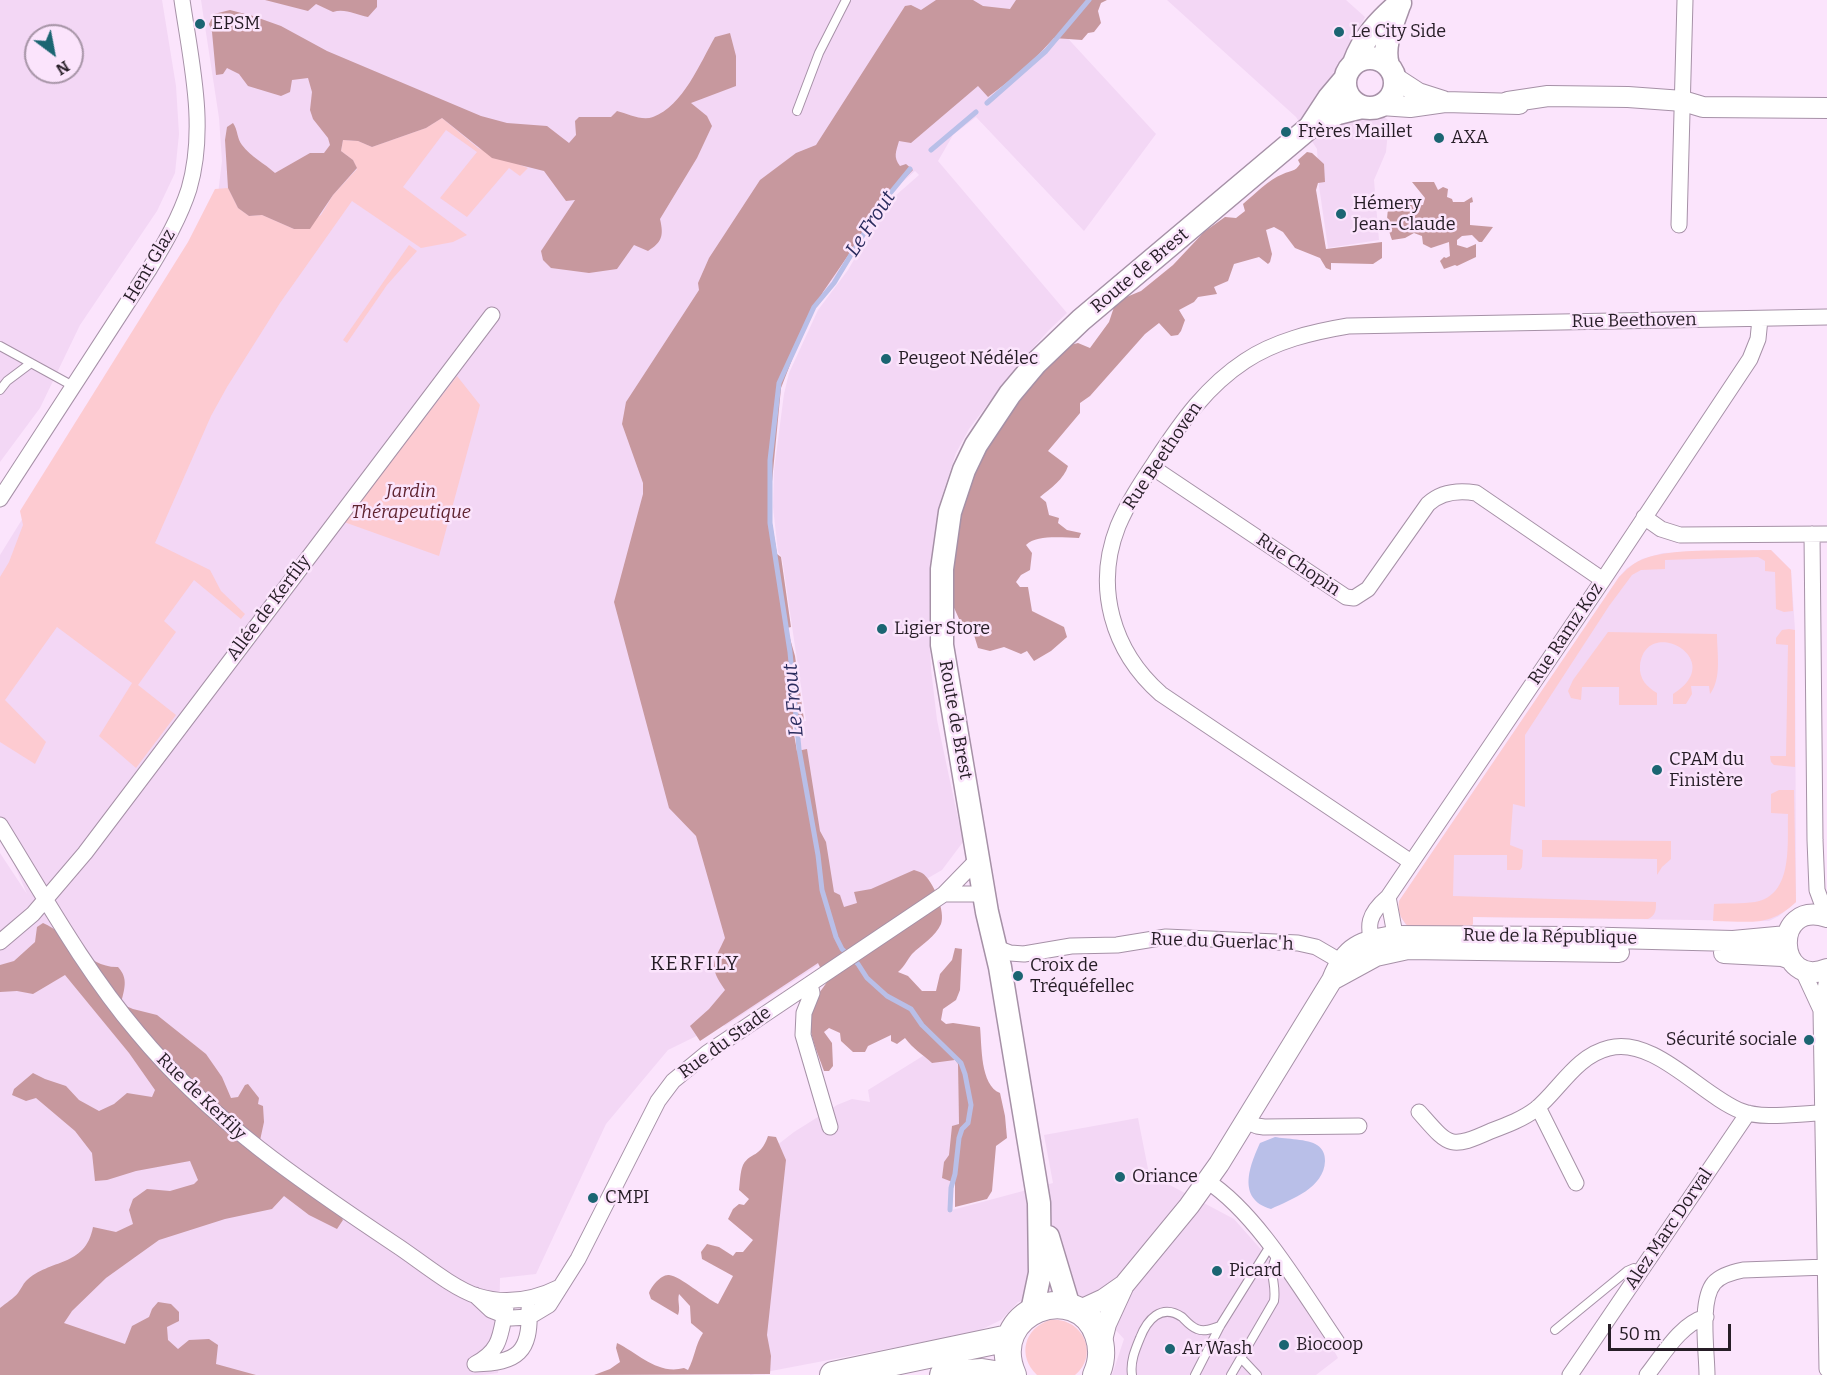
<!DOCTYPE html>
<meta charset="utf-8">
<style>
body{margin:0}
#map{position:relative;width:1827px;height:1375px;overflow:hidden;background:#fbe4fc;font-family:Bitter,serif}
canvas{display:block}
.north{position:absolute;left:24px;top:24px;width:60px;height:60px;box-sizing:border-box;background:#fbe4fc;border:2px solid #a694a6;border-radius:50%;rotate:148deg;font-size:16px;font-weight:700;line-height:24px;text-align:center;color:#261d26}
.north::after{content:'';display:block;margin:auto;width:21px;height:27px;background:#1b6572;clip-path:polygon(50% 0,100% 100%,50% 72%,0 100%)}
.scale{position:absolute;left:1608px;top:1324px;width:123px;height:27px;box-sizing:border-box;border:3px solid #261d26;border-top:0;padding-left:8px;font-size:18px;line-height:21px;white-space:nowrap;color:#261d26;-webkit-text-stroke:4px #fbe4fc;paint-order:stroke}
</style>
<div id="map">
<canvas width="1827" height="1375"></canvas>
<div class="north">N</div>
<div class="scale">50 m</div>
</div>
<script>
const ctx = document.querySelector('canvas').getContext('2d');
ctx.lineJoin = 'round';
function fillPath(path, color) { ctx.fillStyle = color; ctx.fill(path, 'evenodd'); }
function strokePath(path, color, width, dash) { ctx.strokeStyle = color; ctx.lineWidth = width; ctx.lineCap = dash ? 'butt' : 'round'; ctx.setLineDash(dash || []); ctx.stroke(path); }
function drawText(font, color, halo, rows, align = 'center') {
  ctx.font = font + ' Bitter,serif'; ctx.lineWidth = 5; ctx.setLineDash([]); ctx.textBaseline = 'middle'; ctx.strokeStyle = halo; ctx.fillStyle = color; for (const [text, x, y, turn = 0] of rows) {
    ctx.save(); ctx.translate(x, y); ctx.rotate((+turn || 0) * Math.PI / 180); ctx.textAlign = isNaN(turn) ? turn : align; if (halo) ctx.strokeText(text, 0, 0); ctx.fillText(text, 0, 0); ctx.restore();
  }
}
fillPath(new Path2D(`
 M0,0H162L176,86L179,134L175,173L157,211L80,325L40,408L0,462ZM36,36H72V72H36Z
 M201,0H1087L1061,31L1156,134L1084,231L976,117L953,135L938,161L1067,313L1049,330L1012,372L969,429L956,453L941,499L930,583L929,628L931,669L937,720L963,842L942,870L864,915L835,924L828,897L801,747L798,722L806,721L782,558L778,552L773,507L774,470L784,394L789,373L818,310L848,270L886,204L919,175L915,171L881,201L857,236L846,264L826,291L814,303L774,376L766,473L793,738L838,952L725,1026L721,1024L668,1050L606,1124L536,1274L500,1278L498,1373L482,1375H0V853L27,894L0,832V555L208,219L218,194L222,161L219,118Z
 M1167,0H1346L1365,17L1335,73L1389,121L1386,152L1374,180L1379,240L1328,248L1319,186L1317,149L1296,117Z
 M1767,550H1771L1791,570L1795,630L1796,902L1779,916L1769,921L1473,917V924L1406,925L1399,914V901L1619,577L1627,568L1642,559L1663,553Z
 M939,1046L958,1064L959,1124L952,1210L1053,1183L1044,1135L1138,1118L1149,1174L1234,1219L1281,1272L1332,1347L1338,1358L1316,1375H1112L1124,1339L1089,1301L1074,1292L1018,1302L1001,1320L976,1332L750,1375L734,1276L753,1240L749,1237L754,1212L776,1146L794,1132L837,1105L852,1099L870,1102L868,1090Z`), '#f3d7f5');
fillPath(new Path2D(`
 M442,118L478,148L528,168L520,176L509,168L467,217L440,198L477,152L446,130L403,187L467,235L453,242L421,248L352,201L280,303L227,387L211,416L155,543L210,570L221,591L245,614L241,619L194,580L164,621L176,632L138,685L176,715L136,768L99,736L132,683L57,627L5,700L46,742L35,764L0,742V577L9,562L23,525L20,511L188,242L215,189L228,188L238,208L249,216L262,215L294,229L321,215L333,195L357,169L353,160L341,151L343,140L358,141L372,147L426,128Z
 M409,245L417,251L387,285L347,343L343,340Z
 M457,376L480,405L439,556L344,522Z
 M1767,550H1771L1791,570L1793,611L1784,612L1776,609L1775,572L1765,571V561L1758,557L1665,560V569L1641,570L1632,575L1609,606L1525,735V807L1513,804L1510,845L1523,850L1522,867L1520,870H1507V855H1454L1453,896L1656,902C1656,910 1656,915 1648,919L1473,917V924L1470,928L1411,929C1402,921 1397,913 1399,901L1619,577C1626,570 1632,564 1641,560C1668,547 1734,551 1767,550Z
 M1789,629L1795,630V767L1774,765L1771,762L1770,756H1786L1788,645L1776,644V638L1782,630Z
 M1608,632L1717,634C1717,654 1722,678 1710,694L1709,686H1691L1692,694L1686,704H1673V694C1730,659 1645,614 1640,666C1639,679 1647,687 1657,693V705H1619V687H1582L1581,700L1571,698L1568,691L1573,680Z
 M1779,790H1794L1796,902C1769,928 1749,921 1713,921L1714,904C1727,903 1742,904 1755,902C1794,895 1787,843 1788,814L1771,813V794Z
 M1542,840L1671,841V859L1662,867L1657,875V859L1542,857Z
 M1050,1320C1081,1316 1101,1354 1075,1375H1037C1017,1356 1024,1328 1050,1320Z`), '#fdcbd1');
fillPath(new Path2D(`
 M265,0H377V7L368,17C356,15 345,8 333,12L316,4L308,11Z
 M936,0H973L983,6L1010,9L1016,0H1107L1101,3L1098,11L1101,23L1094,32L1088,33L1082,40L1054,38L1026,68L988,97L978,86L911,143L899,141C896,152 893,157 900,166L906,164L913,170L882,201L858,241L823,292L805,326L781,388L771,492V518L777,554L781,557L791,627L787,628L795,656L804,720L792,723L797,751L807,749L820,831L826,842L834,892L840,895L844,907L857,903L854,892L871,889L914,870C917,871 920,872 922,873C933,880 946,912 941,924C936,936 921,945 912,954C907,960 905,966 898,972L908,976L922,991H936L940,974L952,960L955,948L962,949L960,990L956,1000L943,1009L941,1020L946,1024L953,1023L980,1027C982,1046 980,1085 1000,1093L1005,1116L1007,1138L996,1146L992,1191L987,1199L955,1207V1183L942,1178L944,1162L949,1155L952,1126L959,1124L958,1064L955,1060L932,1063C922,1054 913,1049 905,1038L897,1044L891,1041V1035L868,1046L865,1052H853L841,1041L840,1033L829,1028L824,1032L832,1043L833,1066L829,1071H824C817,1050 803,1023 813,1002C817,995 823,988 827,982L818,963L700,1041L690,1026L709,1009L725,990C708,965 713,964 725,938L696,836L669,808L614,602L643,494V483L622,424L626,402L699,290L698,283L709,258L760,180L796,153L816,145L905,6L911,5L921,10Z
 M230,10L253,16L281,26L327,51L481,116L507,123L547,126L569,143L576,135L575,121L579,117H611L617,111C628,114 642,121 653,117C683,106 700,63 715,37L730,33L736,56V86L691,103L707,116L712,126L697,158L660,219C664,236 662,242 648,251L634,245L617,269L589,273L551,268L543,260L541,251L575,200L566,201L544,171L492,158L442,118L426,128L372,147L358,141L343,140L341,151L353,160L357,168L333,195L310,229H294L262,215L249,216L238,208L228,188L225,140L227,127L233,123C238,130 237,139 242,145C251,157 264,163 275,173L310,153H324L330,145L328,138L313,119L310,110L312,92L308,78L292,80L290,92L281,96L248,86L239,74L227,68L223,74L216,75L212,32L209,24L214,14Z
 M1307,152L1312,153L1324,164L1325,182L1318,183L1316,190L1326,249L1382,242V258L1373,264L1331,263V270L1326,268L1320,258L1295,248L1283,232L1274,227L1266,230L1272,254L1270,262L1268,264L1259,257L1234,264L1228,281L1214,287L1217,294L1198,297L1194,302L1179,310L1185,320L1181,331L1178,335L1171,336L1159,323L1145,334L1090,396L1080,403V413L1048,451L1068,466C1064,479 1051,488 1040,497L1046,502L1049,515L1059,518L1058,523L1067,530L1081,533L1079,538C1064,538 1037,534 1026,545L1032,553L1030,570L1021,575L1016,582L1020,587H1028L1032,611L1064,627L1067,637L1051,651L1034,661L1027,651L1021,654L1004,647L990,651L978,648L974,635V629L970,626H965L960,621L951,601V545L974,467L1024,385L1070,345L1078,343L1090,348L1109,322L1114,307L1124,298L1141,291L1173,265L1204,232L1225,217L1236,218L1245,211L1243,204C1255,194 1268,180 1283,174C1291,170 1295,172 1300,164L1298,160Z
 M1412,182H1434L1438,190L1443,187L1448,189L1447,197L1452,199L1453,202H1464L1472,197L1473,202L1470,203V225L1493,227L1482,242H1479L1472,235L1462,236L1457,240V245L1467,248L1476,244V257L1457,266L1455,265L1444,269L1440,261L1444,257L1446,258L1450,256L1449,242L1431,248L1423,244L1422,236L1414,233L1405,238L1392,240C1388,229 1384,214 1391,204L1402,201L1409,205H1423L1425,198Z
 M43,923C69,934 87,968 118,967C129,979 124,989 121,1004L133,1009L157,1015L206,1054L222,1077L231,1098L238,1097L245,1085L248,1084L259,1098L258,1104L263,1106L264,1122L259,1145L336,1209L343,1220L337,1229L309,1215L284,1196L272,1209L225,1219L159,1240L106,1278L72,1311L64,1323L125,1344L132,1326L149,1317L152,1309L158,1302L171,1304L179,1312V1321L167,1327L168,1340L178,1349L189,1340L209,1339L218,1345L216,1364L256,1375H0V1308C6,1303 14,1298 18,1293C21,1289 23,1284 26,1281C50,1258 85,1268 93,1227L116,1232L133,1224L129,1210L133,1199L147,1189L170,1191L194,1184L198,1180L190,1161L136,1171L107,1180L95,1181L92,1153L75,1131L36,1098L26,1101L12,1095L14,1089L33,1073L45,1079L66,1086L79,1100L99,1111L114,1104L127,1093L152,1097L155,1090L129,1053L65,975L33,994L17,991L0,992V965L14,961L35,942L37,927Z
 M768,1136L776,1137L786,1160L767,1335L771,1356L770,1374L594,1375L610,1369L620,1362L616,1348L617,1343C639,1354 658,1375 684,1368L688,1370C695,1357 695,1345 703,1333L691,1323L690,1306L679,1294C677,1302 681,1307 678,1315L651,1299L649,1293C651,1287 661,1274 669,1275C680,1276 705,1298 718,1304L733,1276L702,1259L701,1252L707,1244L719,1247L733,1256L736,1252H743L753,1240L728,1219L733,1209L739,1204L744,1205L749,1199L739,1190C740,1182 740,1172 743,1165C751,1151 760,1159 768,1136Z`), '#c7989e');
fillPath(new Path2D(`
 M1275,1137C1285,1139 1309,1139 1317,1145C1323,1149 1325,1154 1325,1161C1324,1188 1292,1199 1271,1209C1236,1199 1250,1165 1260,1143Z`), '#b9bfe8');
strokePath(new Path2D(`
 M987,103L1046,51L1089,0
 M931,150L976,112
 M910,169L883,202L834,283L814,307L779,383L770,460V523L790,652L799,749L818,855L822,890L836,937L842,949L858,964L867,978L887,996L911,1009L922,1025L961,1063L965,1074L971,1105L968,1123L962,1129L959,1138L955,1174L951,1188L950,1210`), '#b9bfe8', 5);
const service = new Path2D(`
 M797,111L819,53L846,0
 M0,346L73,386
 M0,390L7,381L31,363
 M1555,1330L1627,1271L1634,1268L1641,1270
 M1241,1358L1257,1375
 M1132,1375C1130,1362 1135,1350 1140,1338C1147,1320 1161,1303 1182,1317C1186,1321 1191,1327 1197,1329C1204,1332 1212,1329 1220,1326
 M1195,1375L1220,1326L1270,1246
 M1231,1375L1274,1301C1277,1281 1267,1275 1277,1255`);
const minor = new Path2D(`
 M1679,225L1685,0
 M1152,467L1346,597L1354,598L1368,589L1428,504C1441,492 1458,490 1476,493L1603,580
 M0,499L150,268C165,243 180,217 189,189C207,127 191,62 182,0
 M1644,517L1661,529L1680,535L1827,534
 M1812,534L1815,840L1817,890L1827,917
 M0,825C44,896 84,969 138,1033C210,1120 303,1183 396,1245C419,1260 452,1288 477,1296C506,1305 534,1300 560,1287
 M1411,862L1161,694C1112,651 1094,587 1118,526C1128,502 1143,480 1157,459C1182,421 1207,386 1245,361C1275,341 1312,332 1348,326L1827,317
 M944,894H984
 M1388,897L1397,945
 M0,942L33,914L85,853L492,315
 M994,947L1010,953L1024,954L1071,946L1117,945L1166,937L1298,943L1316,947L1340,961
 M1374,949C1366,925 1368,914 1388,897L1603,580L1750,359L1758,339L1760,319
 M1802,969L1821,1010
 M1827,979L1821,1010L1827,1369
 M810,984L812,993L804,1013L803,1035L830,1127
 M1538,1107L1576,1183
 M1419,1112C1449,1146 1449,1150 1491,1131C1507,1125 1523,1119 1536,1109C1560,1089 1576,1056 1609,1048C1654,1036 1702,1096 1741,1111C1764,1120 1799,1113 1823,1113
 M1245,1121L1257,1126L1264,1127L1359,1126
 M1207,1181C1258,1214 1302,1291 1337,1342
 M475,1295L491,1310L511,1318L529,1317L549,1305L578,1259L658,1101L673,1081L707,1053L944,894L979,858
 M475,1364C518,1363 531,1352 529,1309
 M475,1364C502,1350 500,1334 506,1307
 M1570,1375L1748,1113
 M1647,1375C1663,1355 1680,1324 1706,1317
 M1707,1375C1707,1352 1699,1301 1714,1283C1721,1275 1733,1272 1743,1270L1827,1267`);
const tertiary = new Path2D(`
 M1395,78L1418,93L1443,101
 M1508,102L1548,96L1628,97L1683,101L1703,107L1827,108
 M1381,105L1410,107L1445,102L1519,104
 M1827,917C1771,899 1776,990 1827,969
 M1724,953L1782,956L1790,959
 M1332,980L1376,956L1408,949L1619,952
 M1078,1311L1104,1299L1124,1285L1189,1206L1219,1164L1332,980C1345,946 1361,941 1395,936L1572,937L1733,941L1787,936
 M1101,1344L1106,1324L1123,1287`);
const secondary = new Path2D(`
 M1345 83a25 25 0 1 1 50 0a25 25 0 1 1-50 0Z
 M1354,63C1363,38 1380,20 1400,3
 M1388,65C1382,46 1393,23 1399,5
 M1310,127L1329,98L1345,79
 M1048,1237L1069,1307
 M1032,1311L1040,1273L1039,1203L1000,967L987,912L942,645V569L950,512L964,470L976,445L1010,394L1036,363L1081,320L1309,128L1338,113L1362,107`);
const primary = new Path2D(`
 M833,1375L1009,1338
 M943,1375L982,1372L1001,1375
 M1013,1375C985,1311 1078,1277 1098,1335C1103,1349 1102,1362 1096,1375`);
strokePath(service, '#a691a7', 10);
strokePath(minor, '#a691a7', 17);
strokePath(tertiary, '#a691a7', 22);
strokePath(secondary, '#a691a7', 25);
strokePath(primary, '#a691a7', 28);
strokePath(service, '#fff', 8);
strokePath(minor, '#fff', 15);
strokePath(tertiary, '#fff', 20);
strokePath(secondary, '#fff', 22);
strokePath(primary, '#fff', 26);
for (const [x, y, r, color] of [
 [200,24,6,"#1b6572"],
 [1339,32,6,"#1b6572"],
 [1286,132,6,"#1b6572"],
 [1439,138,6,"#1b6572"],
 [1341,214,6,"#1b6572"],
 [886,359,6,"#1b6572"],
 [882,629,6,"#1b6572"],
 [1657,770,6,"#1b6572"],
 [1018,976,6,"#1b6572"],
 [1809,1040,6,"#1b6572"],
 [1120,1177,6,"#1b6572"],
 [593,1198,6,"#1b6572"],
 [1217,1271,6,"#1b6572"],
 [1284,1345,6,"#1b6572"],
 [1170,1349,6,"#1b6572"]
]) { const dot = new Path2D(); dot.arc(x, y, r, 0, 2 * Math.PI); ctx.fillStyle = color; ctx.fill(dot); strokePath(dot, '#fbe4fc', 2); }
drawText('18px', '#261d26', '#fbe4fc', [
 ["EPSM",212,24],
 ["Le City Side",1351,32],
 ["Frères Maillet",1298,132],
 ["AXA",1451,138],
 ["Hémery",1353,204],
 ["Jean-Claude",1353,225],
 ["Peugeot Nédélec",898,359],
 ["Ligier Store",894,629],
 ["CPAM du",1669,760],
 ["Finistère",1669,781],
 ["Croix de",1030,966],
 ["Tréquéfellec",1030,987],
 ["Sécurité sociale",1797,1040,"right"],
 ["Oriance",1132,1177],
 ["CMPI",605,1198],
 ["Picard",1229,1271],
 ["Biocoop",1296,1345],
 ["Ar Wash",1182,1349]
], 'left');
drawText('18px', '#261d26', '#fbe4fc', [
 ["Hent Glaz",150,266,-59],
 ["Route de Brest",1140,271,-40],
 ["Rue Beethoven",1634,321,-1],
 ["Rue Beethoven",1163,456,-56],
 ["Rue Chopin",1298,565,34],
 ["Allée de Kerfily",269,608,-53],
 ["Rue Ramz Koz",1566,634,-56],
 ["Route de Brest",955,720,80],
 ["Rue de la République",1550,937,1],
 ["Rue du Guerlac'h",1222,942,2],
 ["Rue du Stade",725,1043,-36],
 ["Rue de Kerfily",201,1097,44],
 ["Alez Marc Dorval",1669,1229,-56]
]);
drawText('italic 18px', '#602431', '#fbe4fc', [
 ["Jardin",411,492],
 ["Thérapeutique",411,513]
]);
drawText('italic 20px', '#2a2c5e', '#fbe4fc', [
 ["Le Frout",871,224,-57],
 ["Le Frout",794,700,-95]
]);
ctx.letterSpacing = '1.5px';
drawText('20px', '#261d26', '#fbe4fc', [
 ["KERFILY",695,964]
]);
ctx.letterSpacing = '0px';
</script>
